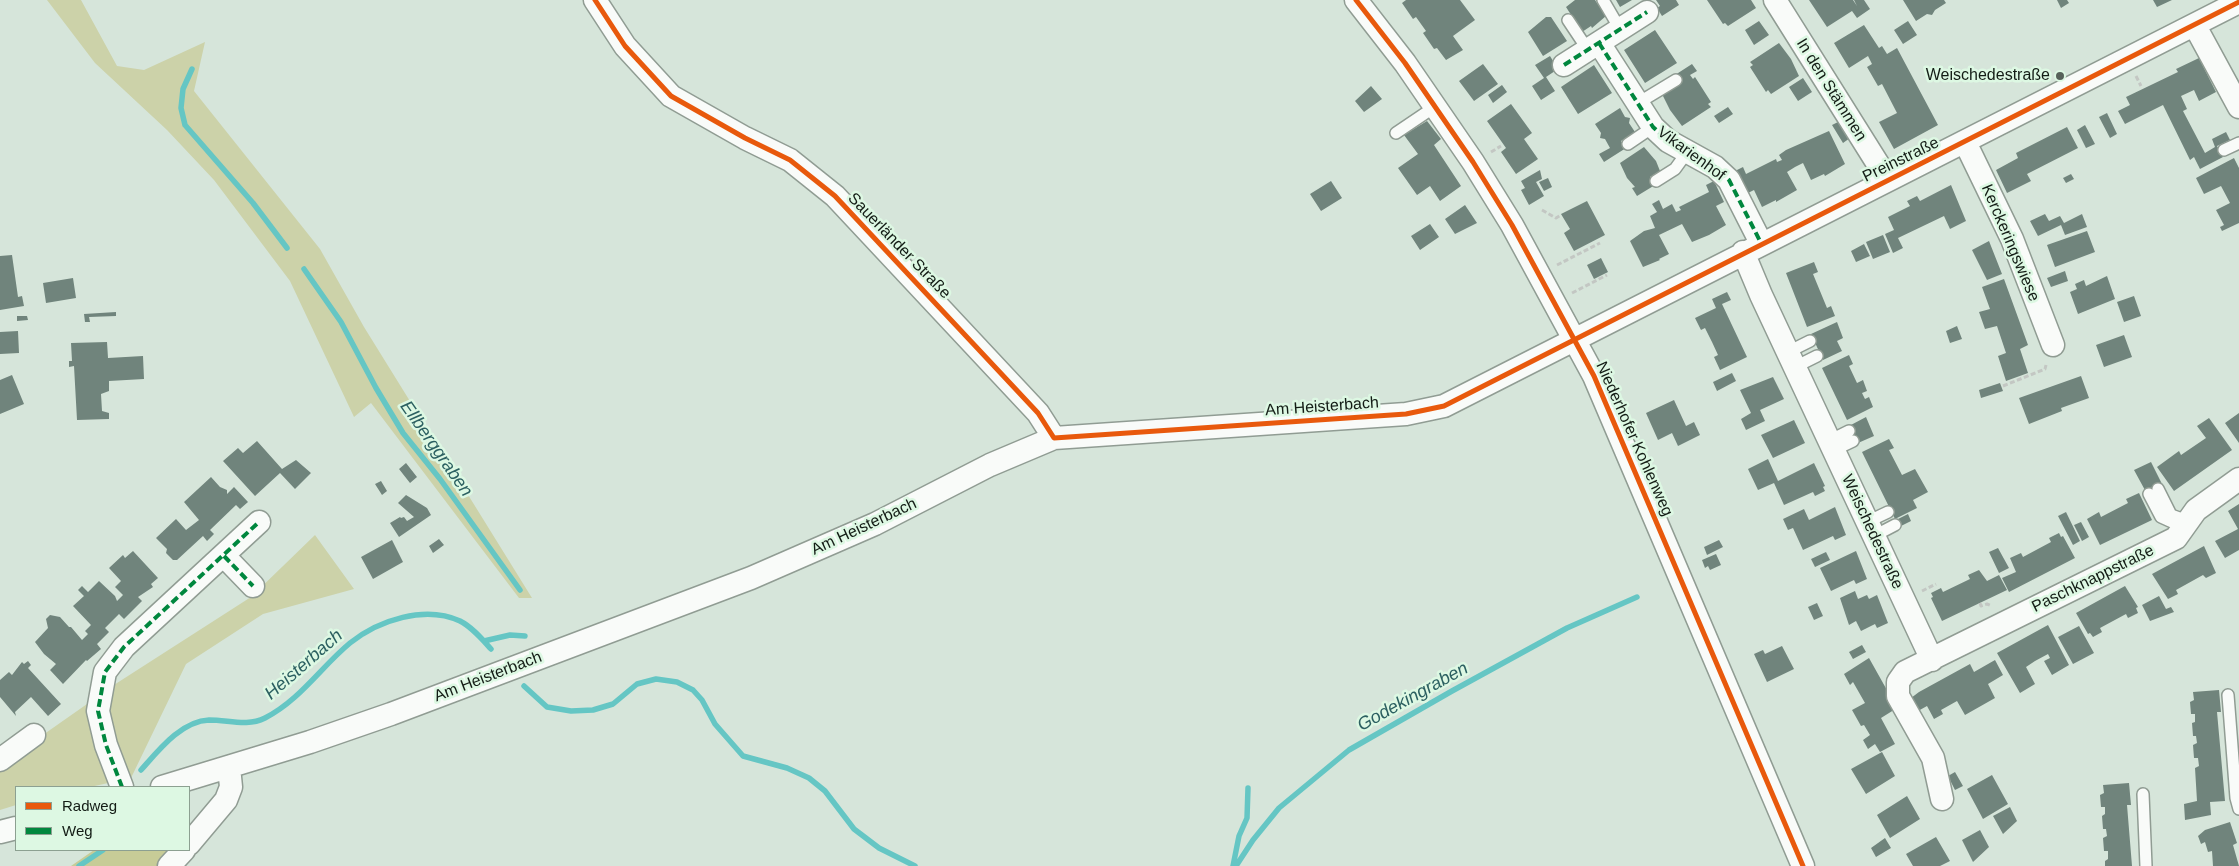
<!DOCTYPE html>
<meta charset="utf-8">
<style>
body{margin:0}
#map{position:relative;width:2239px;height:866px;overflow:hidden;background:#d6e5da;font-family:Helvetica,sans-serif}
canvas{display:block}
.legend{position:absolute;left:15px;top:786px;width:175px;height:65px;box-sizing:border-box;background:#ddf8e3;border:1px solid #8ca091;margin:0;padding:6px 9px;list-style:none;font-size:15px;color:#131c15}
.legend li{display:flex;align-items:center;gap:10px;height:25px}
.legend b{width:25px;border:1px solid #8ca091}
</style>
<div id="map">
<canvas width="2239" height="866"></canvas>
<ul class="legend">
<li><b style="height:6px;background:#e8590c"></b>Radweg</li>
<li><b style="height:6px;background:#00873e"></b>Weg</li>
</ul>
</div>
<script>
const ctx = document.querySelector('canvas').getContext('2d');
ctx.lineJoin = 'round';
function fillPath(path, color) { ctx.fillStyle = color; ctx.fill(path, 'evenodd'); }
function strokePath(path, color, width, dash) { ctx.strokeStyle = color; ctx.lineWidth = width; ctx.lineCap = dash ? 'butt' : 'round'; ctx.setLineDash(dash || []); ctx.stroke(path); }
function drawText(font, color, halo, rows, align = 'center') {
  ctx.font = font + ' Helvetica,sans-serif'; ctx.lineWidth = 5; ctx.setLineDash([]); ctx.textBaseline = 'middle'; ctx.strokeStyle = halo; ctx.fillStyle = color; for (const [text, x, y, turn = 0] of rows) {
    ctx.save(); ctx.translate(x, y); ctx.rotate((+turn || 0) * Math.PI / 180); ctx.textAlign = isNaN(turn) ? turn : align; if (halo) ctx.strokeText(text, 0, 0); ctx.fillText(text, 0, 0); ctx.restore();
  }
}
fillPath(new Path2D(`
 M47,0H81L117,66L144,70L205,42L194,91L320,249L364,327L532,598H519L371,403L354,417L290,281L214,180L167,130L95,63Z
 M315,535L354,589L263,614L186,664L131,778L90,787H16V805L0,810V765L117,683L251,597Z`), '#ccd2a9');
fillPath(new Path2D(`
 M94,850H175L176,866H71Z`), '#c7cc97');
strokePath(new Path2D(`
 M192,69L183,89L181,108L185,125L253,203L287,248
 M304,269L341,322L376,388L403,433L440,479L520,590
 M484,641L510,635L525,636
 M524,686L547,707L571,711L593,710L613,704L637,684L656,679L677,682L693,690L702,700L715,724L743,756L787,768L809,778L825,791L854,829L879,848L915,866
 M141,770C158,751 181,721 209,720C229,720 247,727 265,718C300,700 321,667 350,643C379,620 425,605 460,621C472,627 482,639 491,649
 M79,866L103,850
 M1233,866L1239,836L1247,818L1248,788
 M1236,866L1253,840L1279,808L1349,750L1452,691L1567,628L1637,597`), '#65c6c4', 5.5);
fillPath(new Path2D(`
 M1406,0H1460L1475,20L1453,36L1463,50L1446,60L1437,48L1434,49L1423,33L1426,31L1416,17L1413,19L1402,3Z
 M1575,0H1595L1606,16L1592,28L1591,26L1582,32L1566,7Z
 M1616,0H1632L1620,7Z
 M1656,0H1676L1679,5L1662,16L1657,8L1660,6Z
 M1707,0H1751L1756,8L1728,26L1725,23L1723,24Z
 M1809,0H1853L1857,6L1854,0H1864L1870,9L1857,18L1852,11L1827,27Z
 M1903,0H1944L1946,3L1935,10L1932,15L1927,14L1916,21Z
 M2057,0H2067L2069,3L2061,8Z
 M2153,0H2172L2157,7Z
 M1546,17H1551L1567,41L1543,56L1528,32Z
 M1759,21L1769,35L1754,45L1745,30Z
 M1908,21L1917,35L1903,44L1894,30Z
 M1864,25L1879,48L1882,46L1887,54L1897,48L1938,125L1894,149L1879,122L1897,113L1882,84L1878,86L1867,67L1872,64L1868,56L1849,68L1834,43Z
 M1655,30L1677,63L1645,83L1624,50Z
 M1779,43L1791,59L1799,76L1771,94L1768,90L1766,92L1750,67L1753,65L1750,62Z
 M1550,56L1558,69L1546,77L1555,91L1541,100L1532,86L1544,78L1535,65Z
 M2199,58L2216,92L2199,101L2194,90L2181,96L2187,109L2183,111L2205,153L2215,147L2212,139L2226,132L2230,140L2217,146L2223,157L2200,169L2194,157L2190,160L2163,105L2125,124L2118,111L2130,105L2126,97L2178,72L2176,69Z
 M1483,64L1498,84L1474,101L1459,81Z
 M1692,64L1697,71L1690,75L1693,79L1695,77L1711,102L1708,104L1711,107L1682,126L1670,110L1662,94L1675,75Z
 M1594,65L1612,93L1578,114L1561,87Z
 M1803,78L1812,92L1798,101L1789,87Z
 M1502,85L1507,92L1493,103L1488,95Z
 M1371,86L1382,99L1364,112L1355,101Z
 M1511,104L1532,133L1524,139L1538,159L1516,174L1501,152L1506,148L1487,121Z
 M1728,107L1733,114L1719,123L1714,116Z
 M1620,108L1625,117L1630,118L1629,123L1635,132L1621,141L1626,148L1604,162L1599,154L1610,148L1605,139L1600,138L1601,133L1595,124Z
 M2107,113L2117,134L2110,138L2099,117Z
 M1427,121L1441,139L1434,145L1461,186L1440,201L1430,186L1417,195L1398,168L1418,154L1404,135Z
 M1840,121L1850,138L1843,143L1832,125Z
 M2085,125L2095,144L2086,148L2077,130Z
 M2067,127L2078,148L2027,174L2031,181L2007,193L1996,170L2018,158L2016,153Z
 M1829,131L1845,164L1825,176L1824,174L1811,180L1803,163L1795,167L1787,172L1797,190L1776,202V200L1762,207L1754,190L1746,194L1735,171L1743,167L1746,174L1776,159L1777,162L1782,160L1779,155L1786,150Z
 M1644,147L1656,161L1660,171L1650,177L1655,185L1637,196L1632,188L1635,187L1627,178L1620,163Z
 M2234,158L2239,168V223L2222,231L2220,227L2224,225L2216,210L2230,203L2221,186L2204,194L2196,178Z
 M1540,170L1542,179L1536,182L1544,196L1529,205L1521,190L1525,188L1521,181Z
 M2071,174L2074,179L2066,183L2063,178Z
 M1548,178L1552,187L1544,191L1539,182Z
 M1331,181L1342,198L1321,211L1310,194Z
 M1714,181L1724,202L1716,206L1726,225L1709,235L1692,242L1682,224L1659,235L1669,254L1659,259L1660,260L1643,267L1630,241L1644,231L1655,228L1650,216L1657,212L1652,204L1659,200L1663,209L1672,204L1676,212L1681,210L1679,207L1709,192L1706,185Z
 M1951,185L1966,221L1950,229L1944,216L1898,238L1903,248L1893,253L1885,234L1894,230L1888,217L1910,206L1907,201L1917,196L1920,201Z
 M1587,201L1605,235L1574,251L1564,233L1570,229L1561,214Z
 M1465,205L1477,223L1455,234L1445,219Z
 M2045,214L2049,221L2060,216L2064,223L2082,214L2087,227L2065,235L2061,225L2038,236L2030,221Z
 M1430,224L1439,237L1420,250L1411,236Z
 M2087,231L2095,252L2055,267L2047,245Z
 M1883,235L1890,252L1873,259L1866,242Z
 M1989,241L2002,274L1987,280L1972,250Z
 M1864,244L1870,256L1856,262L1851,251Z
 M12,255L18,297L22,296L24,306L0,310V256Z
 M1601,258L1608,272L1594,279L1587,265Z
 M1814,262L1818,272L1813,274L1827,308L1831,306L1835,316L1807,327L1786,273Z
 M2065,271L2068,281L2051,287L2047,278Z
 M2107,276L2115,299L2078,314L2070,292L2077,289L2075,284L2084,280L2086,286Z
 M73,278L76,298L46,303L43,283Z
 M2004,279L2028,345L2020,349L2028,373L2006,381L1998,356L2006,353L1997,326L1985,329L1979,312L1990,309L1982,287Z
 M1727,292L1731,300L1722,304L1747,357L1720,370L1714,357L1718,355L1712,342L1705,328L1701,330L1695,318L1716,308L1712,299Z
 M2134,296L2141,316L2124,322L2117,302Z
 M116,312V316L89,317L90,322H85L84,314Z
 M17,316H27L28,320L17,321Z
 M1837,322L1843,338L1837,341L1842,351L1823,360L1811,334Z
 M1957,326L1962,339L1950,343L1946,331Z
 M18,331L19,353L0,354V332Z
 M2124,335L2132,357L2104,367L2096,345Z
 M107,342L108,358L143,356L144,379L109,381V391L101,394L102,411L109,413V419L77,420L74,366L69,367V361H72L71,343Z
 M1849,355L1853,364L1849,366L1857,383L1863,380L1867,391L1862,393L1865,399L1869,397L1873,407L1847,420L1822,368Z
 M1732,373L1736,381L1717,391L1713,382Z
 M12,375L24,404L0,414V380Z
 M2081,376L2089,398L2061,408L2062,411L2029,424L2019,398Z
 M1773,377L1784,399L1760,410L1765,421L1746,430L1741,419L1751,413L1740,390Z
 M2000,383L2003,391L1981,398L1979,390Z
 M1674,400L1686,426L1694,422L1700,435L1678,446L1672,433L1658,440L1646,413Z
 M2239,413V443L2225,423Z
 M1866,417L1874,436L1858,443L1849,426Z
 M2209,418L2232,450L2174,491L2157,467L2179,451L2181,455L2206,438L2197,426Z
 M1794,420L1805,443L1773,458L1761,435Z
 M1889,439L1894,448L1889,450L1902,475L1915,469L1928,492L1913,500L1917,508L1895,519L1862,452Z
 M257,441L282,469L296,460L311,473L295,489L280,473L255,496L223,461L238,448L243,453Z
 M1768,459L1778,481L1814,463L1825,486L1823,487L1825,491L1815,496L1813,492L1784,505L1774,483L1758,490L1748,469Z
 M2151,462L2162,484L2146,492L2134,470Z
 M406,463L417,477L410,483L399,469Z
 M211,477L220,487L227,490V494L234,487L248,502L240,509L236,505L210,530L214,534L207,541L203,536L177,560H173L166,553L167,549L156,538L176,519L186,530L199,520L184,502Z
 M381,481L387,491L382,495L375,484Z
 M2139,493L2152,520L2100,545L2087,519L2099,512L2101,517L2128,503L2126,499Z
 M406,495L427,508L431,515L399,537L390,523L400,517L401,518L404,517L407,521L414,517L398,503Z
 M2239,504V550L2225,558L2215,541L2238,529L2228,511Z
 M1835,507L1846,535L1835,540L1833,536L1803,550L1793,528L1788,530L1783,519L1804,509L1809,520Z
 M2066,512L2080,541L2073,545L2058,516Z
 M1908,514L1911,521L1897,528L1894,521Z
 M2081,522L2089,537L2082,541L2074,525Z
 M2059,533L2061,537L2063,536L2075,558L2009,592L2002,578L2016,572L2010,558L2021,553L2023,557L2051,542L2049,538Z
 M439,539L444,545L433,553L429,546Z
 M392,540L403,562L373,579L361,557Z
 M1719,540L1723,547L1707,555L1704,547Z
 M2204,546L2216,573L2206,578L2203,575L2176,590L2178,594L2168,599L2152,574Z
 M1998,548L2009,568L1999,573L1989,552Z
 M133,551L158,578L151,584L153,587L138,597L142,601L124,619L119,614L105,628L109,632L97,644L101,649L87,661L86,660L63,684L50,670L56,664L44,654L35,642L48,628L46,619L50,615L60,617L69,627H71L82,640L88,634L85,631L91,625L73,606L84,596L78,590L82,586L88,592L99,581L115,596L117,601L123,595L115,587L121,581L109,568L123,555L125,558Z
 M1856,551L1867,579L1856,584L1854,580L1831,591L1820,568Z
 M1826,552L1830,560L1815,567L1811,559Z
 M1716,554L1721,565L1710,570L1708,566L1705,568L1702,560Z
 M1979,570L1987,581L1999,575L2007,590L1942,621L1931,598L1933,597L1931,593L1941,588L1943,592L1970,579L1968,575Z
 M2125,586L2138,607L2136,608L2138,613L2128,618L2126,614L2100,628L2102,632L2093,637L2090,633L2088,634L2076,613Z
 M1855,591L1858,599L1867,595L1869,599L1877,595L1888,623L1877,628L1875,624L1861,631L1856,621L1849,625L1840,598Z
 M2159,596L2166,609L2171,607L2174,612L2150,621L2142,605Z
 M1817,603L1823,616L1814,620L1808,607Z
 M2048,625L2069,665L2052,675L2044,661L2050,658L2048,654L2035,661L2026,667L2035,684L2020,693L1997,653Z
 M2079,626L2094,653L2073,664L2058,637Z
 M1862,645L1866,652L1853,659L1849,652Z
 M1782,646L1794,669L1767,682L1754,654L1763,650L1765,654Z
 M1869,658L1897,708L1881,718L1895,744L1880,752L1875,744L1868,749L1863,740L1870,735L1864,725L1861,726L1852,710L1865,703L1853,682L1850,685L1844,674Z
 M1995,660L2003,675L1988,684L1995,698L1965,715L1957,701L1941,710L1943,714L1934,719L1927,706L1918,711L1911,698L1919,692L1970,664L1974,672Z
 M28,661L31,665L28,668L61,704L48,716L31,697L15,712L16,716L0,697V680L9,672L12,675L22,662L24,664Z
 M2219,690L2221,712H2217L2225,801L2210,802L2211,815L2185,820L2184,804L2197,801L2195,768L2199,766L2198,758H2194L2193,745L2197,743L2196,736H2193L2192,723L2195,722V714H2191L2190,702L2194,700L2193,692Z
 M1882,752L1895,776L1866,794L1851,769Z
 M1955,772L1963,786L1955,790L1948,776Z
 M1992,775L2008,804L1983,819L1967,789Z
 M2129,783L2131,805H2127L2132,866H2105V861L2108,859V851H2104L2103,838L2107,836L2106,829H2103L2102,816L2105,814V807H2101L2100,795L2104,793L2103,785Z
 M1907,796L1920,819L1890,838L1877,815Z
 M2010,807L2017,821L2003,834L1993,816Z
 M2230,822L2237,843L2233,845L2239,866H2213L2212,851L2208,852L2205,842L2201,844L2198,836L2205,830Z
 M1980,830L1989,847L1973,862L1962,840Z
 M1936,837L1950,861L1940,866H1913L1906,854Z
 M1885,838L1891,848L1876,857L1871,848Z`), '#70847c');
const lane = new Path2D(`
 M1603,0L1620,29
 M1568,20L1588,50
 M1638,103L1676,80
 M1396,133L1436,106
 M1628,144L1653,127
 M2224,150L2239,143
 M1656,181L1675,169L1688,151
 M1788,352L1810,341
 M1795,367L1817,356
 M1829,441L1849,431
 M1834,450L1853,441
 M2158,489L2171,515L2182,519
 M2149,494L2161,517L2183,527
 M1867,522L1888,512
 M1874,536L1895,525
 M2228,695L2236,798L2239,809
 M2143,794L2146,866`);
const street = new Path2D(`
 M595,0L625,46L671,96L745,138L790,160L835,196L1038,413L1054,438
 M1356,0L1405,63L1473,162L1512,225L1594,376L1803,866
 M1775,0L1888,180
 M2195,26L2239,107
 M1599,43L1653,127L1668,141L1715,167L1729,180L1761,243
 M1564,65L1647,12
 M1965,142L2012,239L2053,345
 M1743,252L1761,295L1932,660
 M224,556L253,586
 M0,760L34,735
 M122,787L106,745L98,711L105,672L124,647L259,522
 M162,787L310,742L391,714L751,578L875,524L990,465L1054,438L1406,414L1444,406L2239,2
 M1942,799L1933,758L1898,696V682L1905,672L2176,538L2196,510L2239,479
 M0,832L16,828
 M189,844L226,800L231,787L229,767
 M169,866L184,850`);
strokePath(lane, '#909c93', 14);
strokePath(street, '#909c93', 25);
strokePath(new Path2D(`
 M2136,76L2141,86
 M1491,152L1501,146
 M1542,210L1556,218L1561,215
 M1557,265L1600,243
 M1572,293L1607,275
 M2003,386L2045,369L2046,365
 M1922,591L1936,584
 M1980,603L1981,606L1987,604L1992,606`), '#c3c7c3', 3, [5, 2.5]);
strokePath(lane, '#f9fbf9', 11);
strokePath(street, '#f9fbf9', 22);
strokePath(new Path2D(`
 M1599,43L1653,127L1668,141L1715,167L1729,180L1761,243
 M1564,65L1647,12
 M224,556L253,586
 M122,787L106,745L98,711L105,672L124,647L259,522`), '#00873e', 4, [8, 4]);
strokePath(new Path2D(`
 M595,0L625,46L671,96L745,138L790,160L835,196L1038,413L1054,438L1406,414L1444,406L2239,2
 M1356,0L1405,63L1473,162L1512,225L1594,376L1803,866`), '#e8590c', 5);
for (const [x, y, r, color] of [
 [2060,76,5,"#57625a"]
]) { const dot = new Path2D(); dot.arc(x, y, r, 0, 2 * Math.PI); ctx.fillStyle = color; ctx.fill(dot); strokePath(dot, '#ddf8e3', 2); }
drawText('16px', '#131c15', '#ddf8e3', [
 ["Weischedestraße",2050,76]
], 'right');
drawText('16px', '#131c15', '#ddf8e3', [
 ["In den Stämmen",1831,90,58],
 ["Vikarienhof",1691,154,36],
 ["Preinstraße",1901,160,-26],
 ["Kerckeringswiese",2010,243,67],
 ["Sauerländer Straße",899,246,46],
 ["Am Heisterbach",1322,407,-4],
 ["Niederhofer Kohlenweg",1634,439,66],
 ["Am Heisterbach",864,527,-25],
 ["Weischedestraße",1872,532,65],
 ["Paschknappstraße",2093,579,-26],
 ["Am Heisterbach",488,677,-21]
]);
drawText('italic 18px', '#2c6061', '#ddf8e3', [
 ["Ellberggraben",436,449,55],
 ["Heisterbach",304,665,-41],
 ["Godekingraben",1413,697,-29]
]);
</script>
